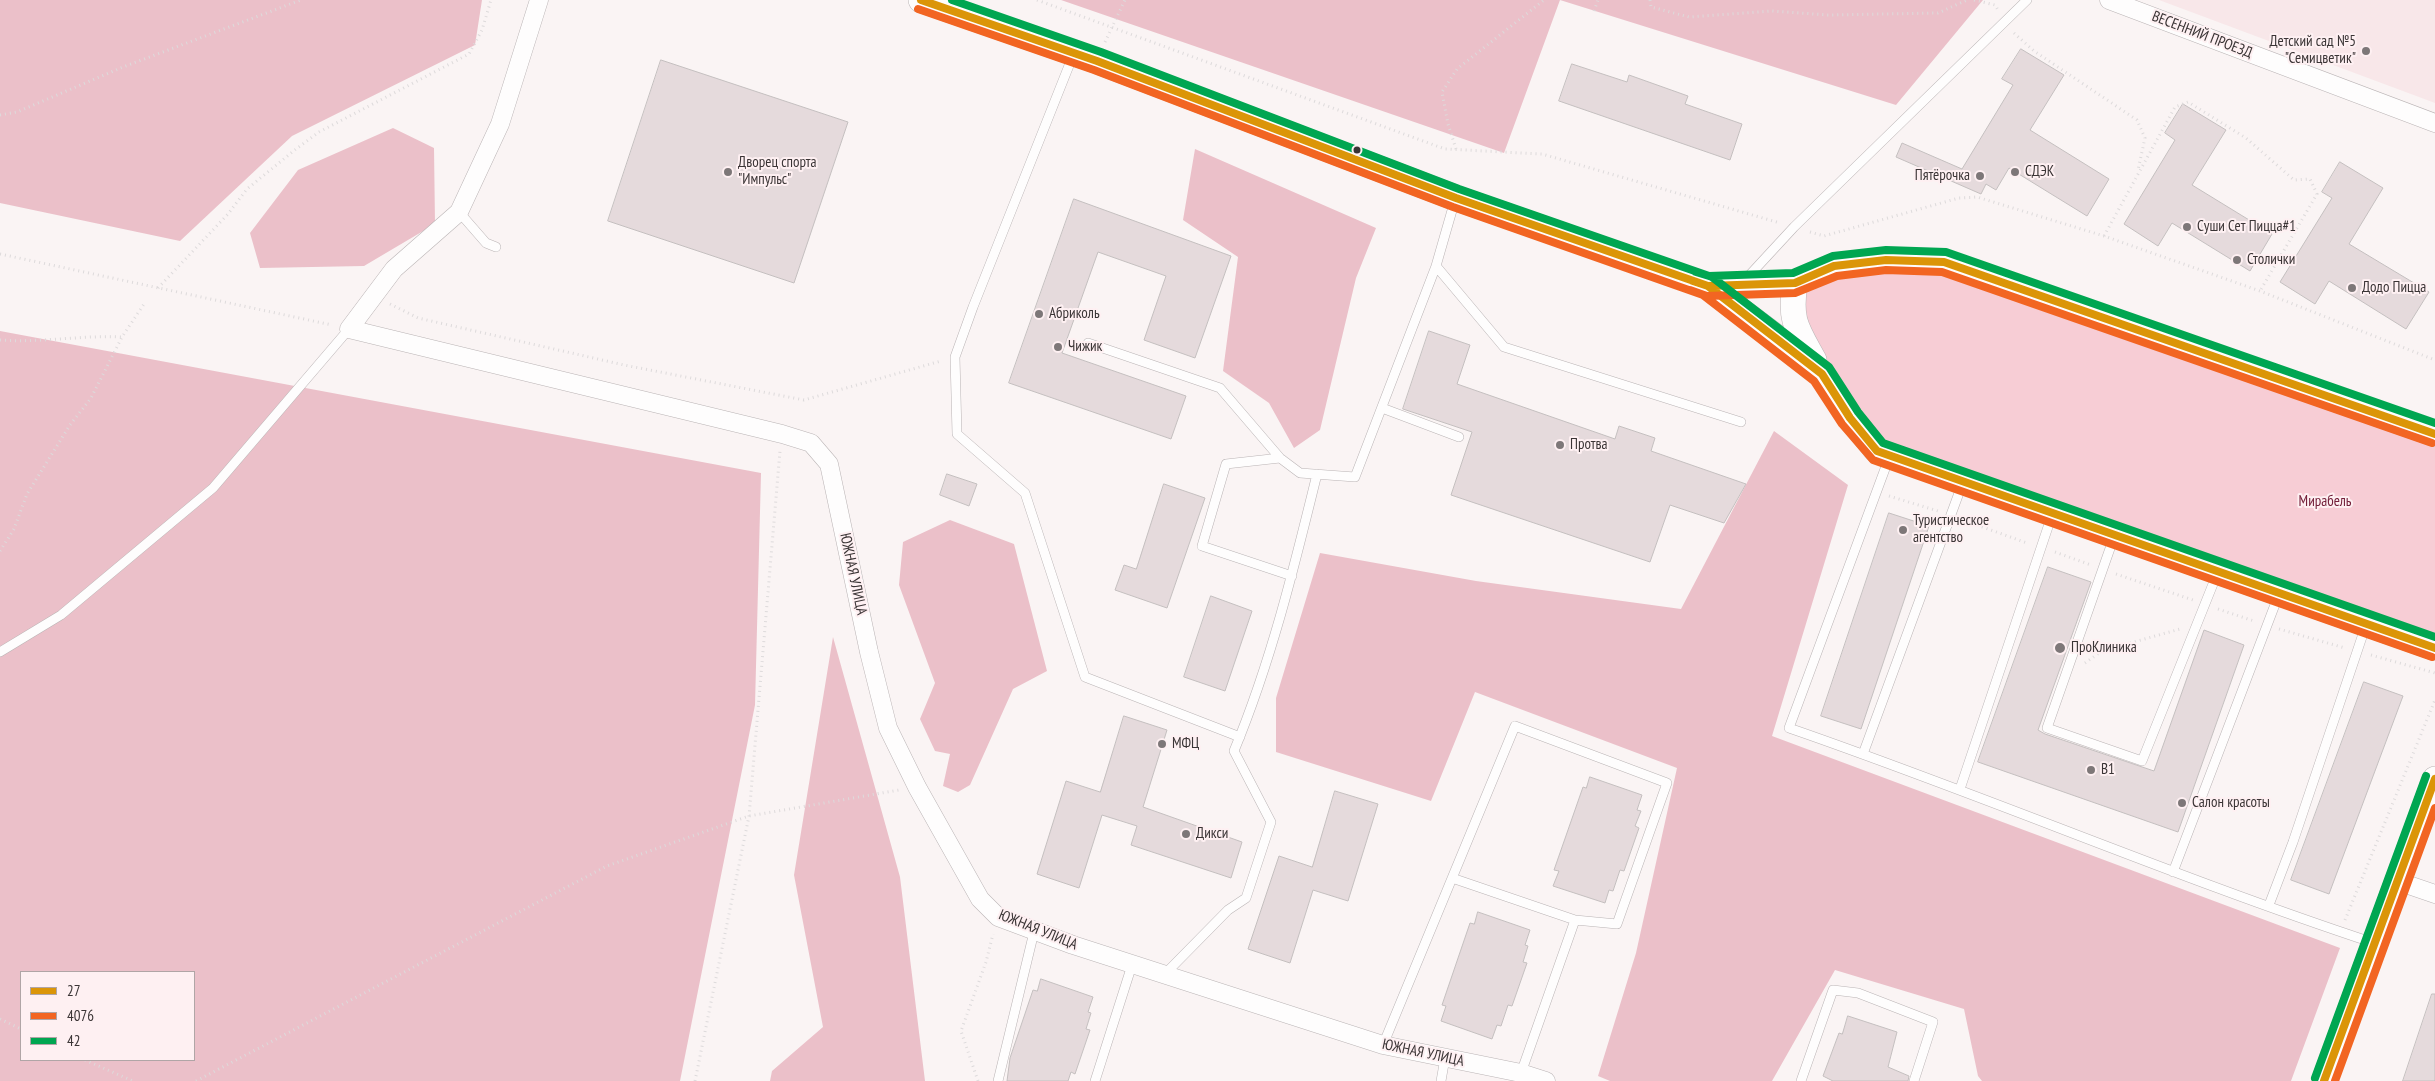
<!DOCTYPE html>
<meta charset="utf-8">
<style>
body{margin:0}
#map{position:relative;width:2435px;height:1081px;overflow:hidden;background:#faf4f4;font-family:"PT Sans Narrow",sans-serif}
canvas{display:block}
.legend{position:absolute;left:20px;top:971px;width:175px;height:90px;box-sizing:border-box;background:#fef0f2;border:1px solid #b0a5a6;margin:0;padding:6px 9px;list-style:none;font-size:15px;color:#3a3435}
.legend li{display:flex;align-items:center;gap:10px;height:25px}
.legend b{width:25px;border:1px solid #b0a5a6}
</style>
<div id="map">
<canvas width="2435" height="1081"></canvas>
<ul class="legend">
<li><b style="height:6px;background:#db9508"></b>27</li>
<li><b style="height:6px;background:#f26522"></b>4076</li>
<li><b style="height:6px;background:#00a651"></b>42</li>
</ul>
</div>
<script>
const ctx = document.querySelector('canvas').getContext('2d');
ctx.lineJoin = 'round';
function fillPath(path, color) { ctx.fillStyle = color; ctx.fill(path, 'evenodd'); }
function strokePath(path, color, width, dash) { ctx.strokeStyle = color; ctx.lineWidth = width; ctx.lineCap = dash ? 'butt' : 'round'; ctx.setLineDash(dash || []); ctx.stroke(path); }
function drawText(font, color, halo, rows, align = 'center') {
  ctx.font = font + ' "PT Sans Narrow",sans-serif'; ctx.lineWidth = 4; ctx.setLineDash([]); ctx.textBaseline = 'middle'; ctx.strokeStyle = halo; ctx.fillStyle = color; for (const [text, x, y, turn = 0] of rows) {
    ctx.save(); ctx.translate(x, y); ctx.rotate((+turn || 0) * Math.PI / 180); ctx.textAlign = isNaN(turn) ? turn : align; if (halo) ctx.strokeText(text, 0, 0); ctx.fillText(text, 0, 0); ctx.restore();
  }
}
fillPath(new Path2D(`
 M2159,0H2435V103Z`), '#f8e7e9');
fillPath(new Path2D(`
 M1944,262L2435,434V648L1877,451L1792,304L1795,283Z`), '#f7cdd5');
fillPath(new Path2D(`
 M0,0H482L475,45L292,136L180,241L0,203Z
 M1061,0H1983L1896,105L1560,0L1504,153Z
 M393,128L434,148L435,224L364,266L260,268L250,233L298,170Z
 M1195,149L1376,228L1356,278L1320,430L1294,448L1269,403L1223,371L1238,257L1183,220Z
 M0,331L761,473L755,705L680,1081H0ZM21,972H194V1060H21Z
 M1774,431L1848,485L1772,736L2340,948L2291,1081H1982L1978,1076L1964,1009L1835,970L1772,1081H1610L1598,1076L1636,953L1677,768L1475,692L1431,801L1276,752V698L1320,553L1476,581L1681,609Z
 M950,520L1014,544L1047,671L1013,689L970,785L958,792L943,786L950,754L935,751L920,719L935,683L899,585L903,542Z
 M833,637L900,877L925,1081H770L772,1071L823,1027L794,875Z`), '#ebc0c9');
const building = new Path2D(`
 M2021,49L2064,75L2030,130L2109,179L2087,216L2009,168L1996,190L1986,184L1981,194L1896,157L1902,143L1962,169L2013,85L2002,79Z
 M661,60L848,122L794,283L608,221Z
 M1572,64L1627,82L1629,75L1688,96L1685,104L1742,124L1730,160L1559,101Z
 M2183,104L2226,130L2192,185L2272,234L2250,271L2172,223L2158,246L2124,224L2175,140L2165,133Z
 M2340,162L2383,188L2349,244L2429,292L2406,329L2329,281L2315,304L2280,282L2332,198L2322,192Z
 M1074,199L1231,256L1195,358L1144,340L1166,276L1098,252L1062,353L1186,396L1171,439L1009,383Z
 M1429,331L1470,345L1457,384L1615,439L1619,426L1655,438L1651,451L1746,484L1724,523L1670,505L1650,562L1451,495L1472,432L1403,409Z
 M947,474L977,484L969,506L940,495Z
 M1164,484L1205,498L1167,608L1115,590L1124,565L1136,569Z
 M1889,513L1929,526L1861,729L1821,716Z
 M2048,567L2091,582L2038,730L2045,734L2154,771L2204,630L2244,645L2178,832L1978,762Z
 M1211,596L1252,611L1225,691L1184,677Z
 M2364,682L2403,696L2329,894L2291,880Z
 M1124,716L1167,730L1143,807L1242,842L1231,878L1131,845L1137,826L1102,815L1079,888L1037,874L1066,781L1100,792Z
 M1590,777L1642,795L1637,810L1641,811L1635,826L1639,828L1624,871L1620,870L1613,891L1609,890L1605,903L1553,886L1559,871L1554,870L1583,787L1586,788Z
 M1335,791L1378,804L1348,901L1313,890L1290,963L1248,949L1279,856L1312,867Z
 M1478,912L1530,930L1525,945L1528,946L1523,962L1527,963L1512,1006L1508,1005L1501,1026L1497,1025L1492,1039L1441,1021L1446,1006L1442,1005L1470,923L1474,924Z
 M1041,979L1093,997L1088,1012L1091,1013L1086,1029L1090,1030L1075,1074L1071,1072L1068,1081H1007L1010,1058L1033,990L1037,991Z
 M2432,994H2435V1081H2403Z
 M1848,1016L1897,1032L1888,1067L1909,1076L1908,1081H1833L1823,1076L1839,1033L1842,1034Z`);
fillPath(building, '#e5dadc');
strokePath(building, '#c4bfbf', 1);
const lane = new Path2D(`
 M1074,53L973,307L955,357L957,434L1025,493L1085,677L1240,737
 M1455,200L1436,266L1504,347L1741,422
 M459,212L486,243L496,247
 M1745,280L1794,227L2027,0
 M1088,343L1220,388L1280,458L1300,473L1355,477L1436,266
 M1382,408L1459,437
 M1280,458L1226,464L1202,546L1292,576
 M1889,458L1789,728C1986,796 2177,878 2374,943
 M2114,537L2047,728L2142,761L2217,574
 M0,652L61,615L213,488L349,329
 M1863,754L1963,482
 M1960,789L2052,515
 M2173,872L2279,594
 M2269,905L2293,842L2366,625
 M1164,975L1228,910L1246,898L1271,822L1234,751C1271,662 1294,568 1317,474
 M1383,1045L1515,726L1667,783L1617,924L1575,920L1452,878
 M1521,1073L1575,920
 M998,1081L1034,932
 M1095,1081L1132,965
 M1441,1081L1445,1058
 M1801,1081L1833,990L1858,993L1933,1022L1914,1081`);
const street = new Path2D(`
 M539,0L500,124L459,212L394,269L349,329L782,434L811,443L829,464L869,652L888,728L917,787L980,899L998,917L1073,945L1383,1045L1521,1073L1546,1081
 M2109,0L2435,123
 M2397,881L2435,894`);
const secondary = new Path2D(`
 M921,0L1097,61L1456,198L1708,286L1792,349L1822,374L1850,418L1877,451L2435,648
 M1795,283C1789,321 1797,329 1814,360
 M1708,286L1795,283L1834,266L1886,260L1944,262L2435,434
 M2324,1081L2435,779`);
strokePath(lane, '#bab4b5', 10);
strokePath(street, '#bab4b5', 19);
strokePath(secondary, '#bab4b5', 26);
strokePath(new Path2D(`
 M1037,0L1445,149L1542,154L1780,223
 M1650,0L1651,7L1689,17L1772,11L1828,15L1938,13L1967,0
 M1974,0L1995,5L1998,10
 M1594,11L1598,0
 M2014,33L2034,51L2137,120L2145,138L2138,170
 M1105,42L1125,0
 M0,115L17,112L123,67L301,0
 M1456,149L1448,124L1442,92L1457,69L1544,0
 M1810,232L1824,236L1959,198L1977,197L2104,236L2260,291L2435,360
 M2104,236L2175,107L2188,102L2246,138L2294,180L2310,179L2317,194L2260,291
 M0,254L332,325
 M158,288L228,214L247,189L296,149L319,132L469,54L482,30L491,0
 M390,304L418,318L624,365L804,400L941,361
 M0,340C41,343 81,335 122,337
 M1889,496L1938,511
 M1963,520L2027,543
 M0,551L14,529L27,494L70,425L91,398L122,337L144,304
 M2055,552L2091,565
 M2116,574L2193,600
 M2218,609L2254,621
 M2279,629L2345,648
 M2371,655L2435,673
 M2085,663L2102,651L2180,629
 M2345,920L2435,700
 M0,1019L21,1029
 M85,1060L133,1081
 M196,1081L607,866L749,816L899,790
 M695,1081L749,816L780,451
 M978,1081L961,1031L986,962L993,934`), '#dddadb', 3, [1, 4]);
strokePath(lane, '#fefdfd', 9);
strokePath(street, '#fefdfd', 18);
strokePath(secondary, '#fefdfd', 25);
strokePath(new Path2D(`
 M921,0L1097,61L1456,198L1708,286L1822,374L1850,418L1877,451L2435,648
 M1693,281L1708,286L1795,283L1834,266L1886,260L1944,262L2435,434
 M2324,1081L2435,779`), '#db9508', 8);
strokePath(new Path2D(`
 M918,9L1094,70L1453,207L1703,295L1814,381L1842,424L1873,460L2432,657
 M1690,290L1707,296L1795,293L1837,276L1886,270L1942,272L2432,443
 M2335,1081L2435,808`), '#f26522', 8);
strokePath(new Path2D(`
 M952,0L1101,52L1459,189L1712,277L1829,367L1858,412L1883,443L2435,637
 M1696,272L1709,276L1793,273L1833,256L1886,250L1946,252L2435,423
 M2315,1078L2426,776`), '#00a651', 8);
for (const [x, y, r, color] of [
 [2366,51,5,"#7d7778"],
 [1357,150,4.5,"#3a3435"],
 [728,172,5,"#7d7778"],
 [2015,172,5,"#7d7778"],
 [1980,176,5,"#7d7778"],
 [2187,227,5,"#7d7778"],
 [2237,260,5,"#7d7778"],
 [2352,288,5,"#7d7778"],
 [1039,314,5,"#7d7778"],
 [1058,347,5,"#7d7778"],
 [1560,445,5,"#7d7778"],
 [1903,530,5,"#7d7778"],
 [2060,648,6,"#7d7778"],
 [1162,744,5,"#7d7778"],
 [2091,770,5,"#7d7778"],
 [2182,803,5,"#7d7778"],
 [1186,834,5,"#7d7778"]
]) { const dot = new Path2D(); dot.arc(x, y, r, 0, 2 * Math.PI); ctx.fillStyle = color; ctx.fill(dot); strokePath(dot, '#fef0f2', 2); }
drawText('15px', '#3a3435', '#fef0f2', [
 ["ВЕСЕННИЙ ПРОЕЗД",2202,35,21],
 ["ЮЖНАЯ УЛИЦА",853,574,78],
 ["ЮЖНАЯ УЛИЦА",1038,930,22],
 ["ЮЖНАЯ УЛИЦА",1423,1053,12]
]);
drawText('15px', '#3a3435', '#fef0f2', [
 ["Детский сад №5",2356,42,"right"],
 ["\"Семицветик\"",2356,59,"right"],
 ["Дворец спорта",738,163],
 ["\"Импульс\"",738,180],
 ["СДЭК",2025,172],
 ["Пятёрочка",1970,176,"right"],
 ["Суши Сет Пицца#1",2197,227],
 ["Столички",2247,260],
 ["Додо Пицца",2362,288],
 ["Абриколь",1049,314],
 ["Чижик",1068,347],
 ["Протва",1570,445],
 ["Туристическое",1913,521],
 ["агентство",1913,538],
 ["ПроКлиника",2071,648],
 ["МФЦ",1172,744],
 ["В1",2101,770],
 ["Салон красоты",2192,803],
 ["Дикси",1196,834]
], 'left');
drawText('15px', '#74203a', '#fef0f2', [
 ["Мирабель",2325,502]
]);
</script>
